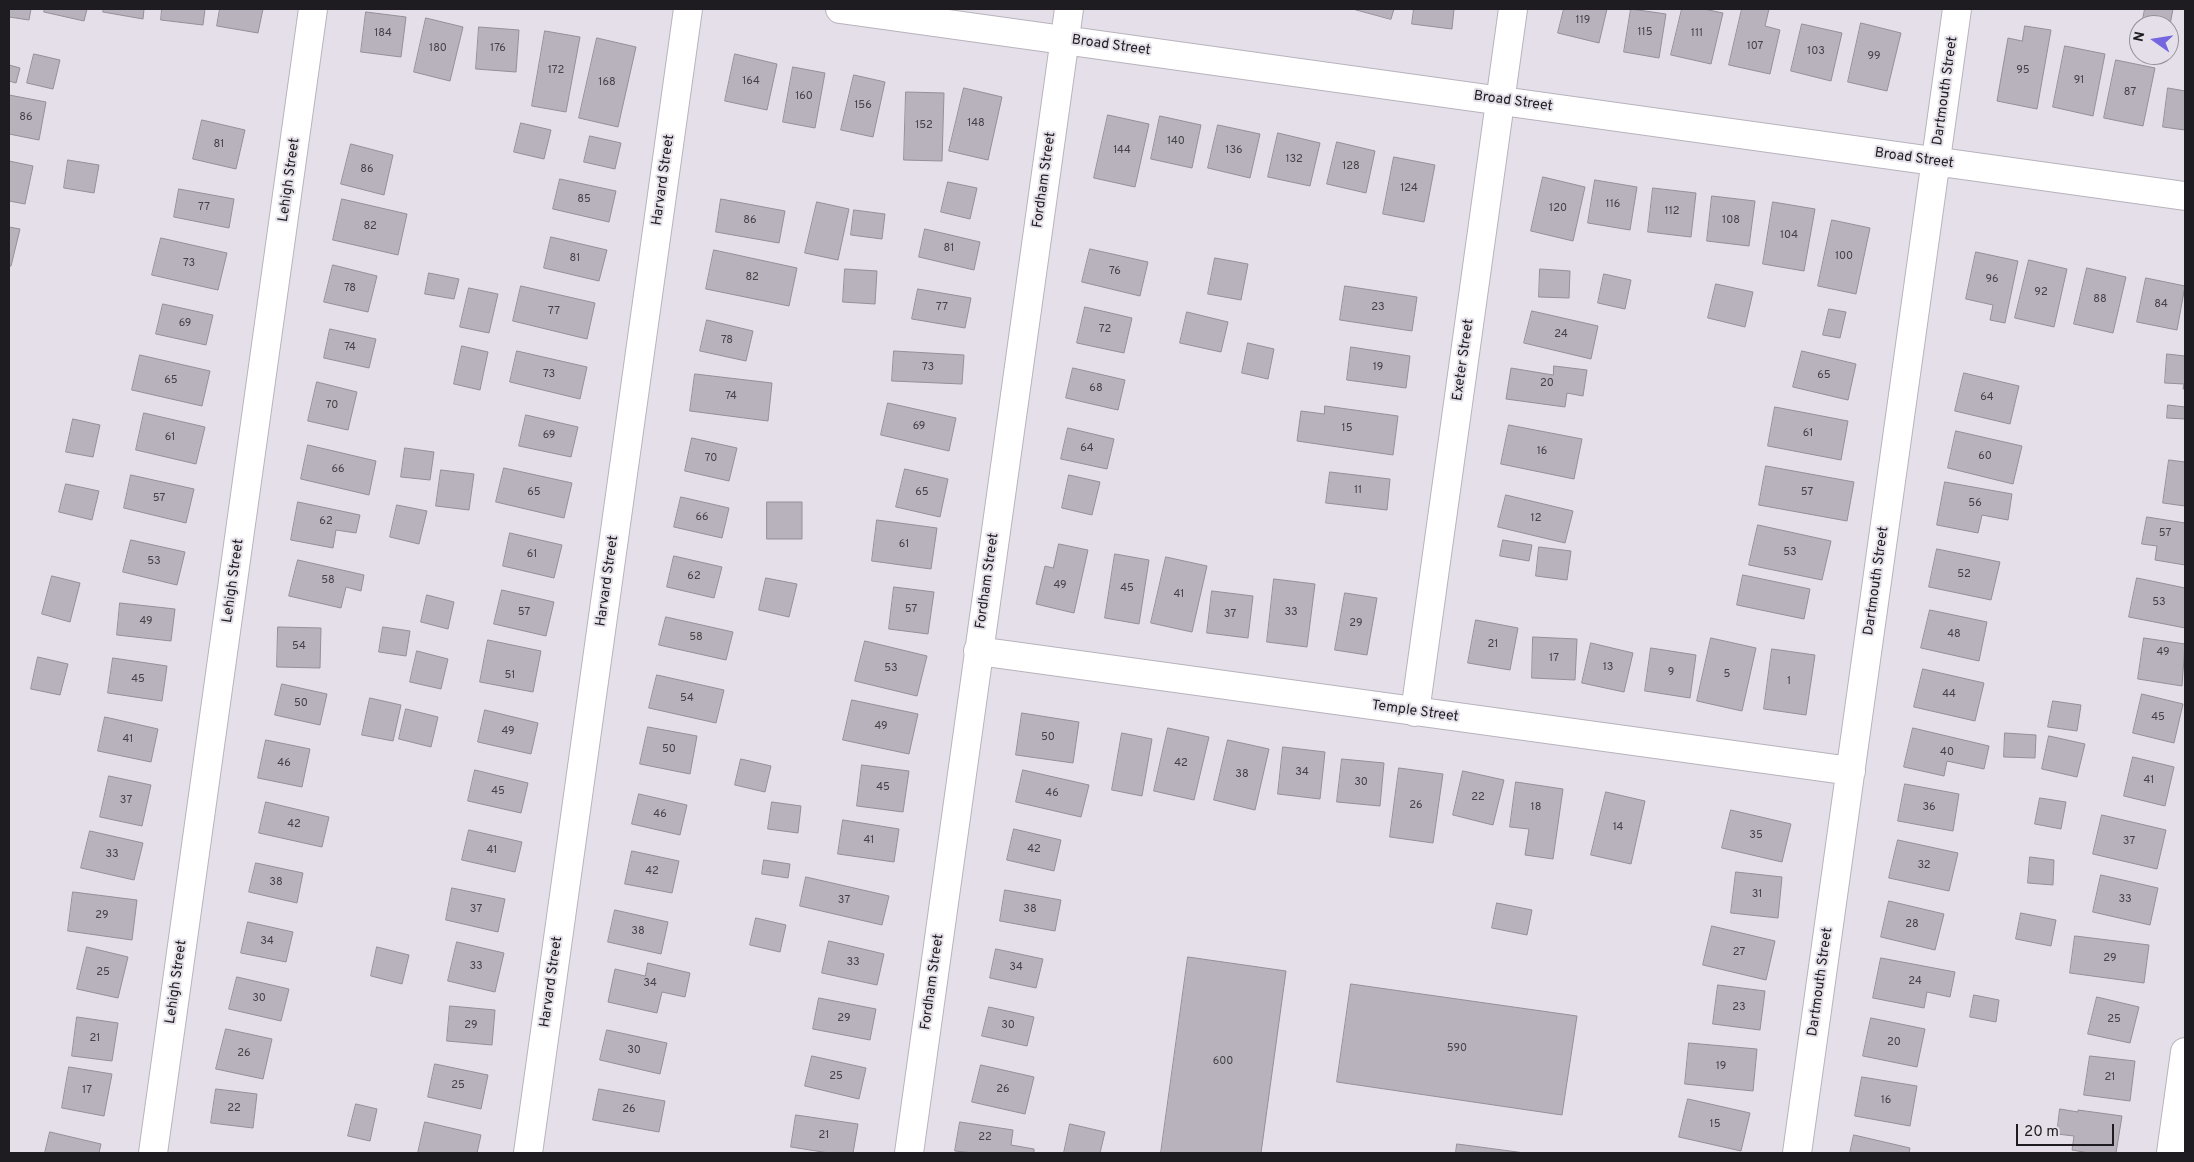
<!DOCTYPE html>
<style>
body{margin:0}
#map{position:relative;width:2194px;height:1162px;overflow:hidden;background:#e4dfe8;font-family:Overpass,sans-serif}
canvas{display:block}
.frame{position:absolute;inset:0;border:10px solid #1e1c20;pointer-events:none}
.north{position:absolute;left:2129px;top:15px;width:50px;height:50px;box-sizing:border-box;background:#e4dfe8;border:1px solid #959198;border-radius:50%;rotate:283deg;font-size:14px;font-weight:700;line-height:20px;text-align:center;color:#1e1c20}
.north::after{content:'';display:block;margin:auto;width:18px;height:22px;background:#7465e0;clip-path:polygon(50% 0,100% 100%,50% 72%,0 100%)}
.scale{position:absolute;left:2016px;top:1124px;width:98px;height:22px;box-sizing:border-box;border:2px solid #1e1c20;border-top:0;padding-left:6px;font-size:15px;line-height:18px;white-space:nowrap;color:#1e1c20;-webkit-text-stroke:4px #e4dfe8;paint-order:stroke}
</style>
<div id="map">
<canvas width="2194" height="1162"></canvas>
<div class="frame"></div>
<div class="north">N</div>
<div class="scale">20 m</div>
</div>
<script>
const ctx = document.querySelector('canvas').getContext('2d');
ctx.lineJoin = 'round';
function fillPath(path, color) { ctx.fillStyle = color; ctx.fill(path, 'evenodd'); }
function strokePath(path, color, width, dash) { ctx.strokeStyle = color; ctx.lineWidth = width; ctx.lineCap = dash ? 'butt' : 'round'; ctx.setLineDash(dash || []); ctx.stroke(path); }
function drawText(font, color, halo, rows, align = 'center') {
  ctx.font = font + ' Overpass,sans-serif'; ctx.lineWidth = 4; ctx.setLineDash([]); ctx.textBaseline = 'middle'; ctx.strokeStyle = halo; ctx.fillStyle = color; for (const [text, x, y, turn = 0] of rows) {
    ctx.save(); ctx.translate(x, y); ctx.rotate((+turn || 0) * Math.PI / 180); ctx.textAlign = isNaN(turn) ? turn : align; if (halo) ctx.strokeText(text, 0, 0); ctx.fillText(text, 0, 0); ctx.restore();
  }
}
const building = new Path2D(`
 M9,9H31L29,20L9,17Z
 M45,9H87L84,21L44,12Z
 M104,9H144L143,19L103,12Z
 M162,9H205L203,25L161,20Z
 M220,9H263L258,33L217,26Z
 M1353,9H1394L1391,19Z
 M1414,9H1454L1452,29L1412,24Z
 M1564,9H1607L1599,43L1558,33Z
 M1631,9L1666,14L1659,58L1624,52Z
 M1682,9H1704L1723,13L1711,64L1671,55Z
 M1742,9H1769L1765,26L1780,30L1770,74L1729,65Z
 M2145,9H2173L2169,30V25L2142,24Z
 M366,12L406,17L401,57L361,52Z
 M426,18L463,27L450,81L414,72Z
 M1861,23L1901,33L1887,91L1848,82Z
 M1802,24L1842,33L1831,81L1791,71Z
 M2025,26L2051,30L2037,109L1997,101L2008,38L2022,41Z
 M479,27L519,30L516,72L476,69Z
 M545,31L580,37L566,112L532,106Z
 M597,38L636,47L618,127L579,118Z
 M2065,46L2105,54L2093,116L2053,107Z
 M34,54L60,60L53,89L27,83Z
 M735,54L777,64L767,110L725,101Z
 M2116,60L2155,68L2143,126L2104,118Z
 M9,65L20,68L16,83L9,81Z
 M793,67L825,73L815,128L783,122Z
 M854,75L885,82L873,137L841,130Z
 M964,88L1002,97L988,160L949,151Z
 M2168,88L2185,91V130L2163,127Z
 M906,92L944,93L942,161L904,160Z
 M9,95L46,102L39,140L9,134Z
 M1108,115L1149,124L1135,187L1094,178Z
 M1160,116L1201,125L1192,168L1151,159Z
 M202,120L245,130L236,169L193,159Z
 M521,123L551,130L544,159L514,152Z
 M1218,125L1260,134L1250,178L1208,168Z
 M1278,133L1320,143L1310,186L1268,177Z
 M590,136L621,143L615,169L584,162Z
 M1337,142L1375,151L1366,193L1327,184Z
 M351,144L393,155L384,195L341,184Z
 M1394,157L1435,165L1424,222L1383,214Z
 M68,160L99,165L94,193L64,188Z
 M9,161L33,166L25,204L9,201Z
 M1543,177L1585,187L1573,241L1531,231Z
 M560,179L616,191L609,222L553,209Z
 M1595,180L1637,187L1630,230L1588,223Z
 M948,182L977,188L970,219L941,212Z
 M1653,188L1696,193L1691,237L1648,232Z
 M179,189L234,199L229,228L174,217Z
 M1712,196L1755,201L1749,246L1707,241Z
 M342,199L407,214L398,255L333,240Z
 M721,199L785,211L779,243L716,232Z
 M817,202L849,209L838,260L805,253Z
 M1773,202L1815,209L1804,271L1763,264Z
 M854,210L885,214L882,239L851,235Z
 M1832,220L1870,228L1856,294L1818,286Z
 M9,227L20,229L11,266H9Z
 M925,229L980,242L974,270L919,257Z
 M551,237L607,250L599,281L544,268Z
 M161,238L227,253L218,290L152,275Z
 M1090,249L1148,262L1140,296L1082,282Z
 M714,250L797,268L789,306L706,289Z
 M1976,252L2018,261L2005,323L1990,320L1993,305L1966,299Z
 M1215,258L1248,264L1241,300L1208,294Z
 M2029,260L2067,269L2054,327L2015,318Z
 M333,265L377,276L368,312L324,302Z
 M2087,268L2126,277L2113,333L2074,324Z
 M845,269L877,271L875,304L843,302Z
 M1540,269L1570,271L1569,298L1539,297Z
 M429,273L459,279L454,299L425,294Z
 M1604,274L1631,280L1625,309L1598,303Z
 M2146,278L2185,286L2177,330L2137,322Z
 M1716,284L1753,292L1745,327L1708,318Z
 M521,286L595,303L587,339L513,321Z
 M1345,286L1417,297L1412,331L1340,320Z
 M469,288L498,294L489,333L460,327Z
 M918,289L971,298L965,328L912,319Z
 M163,304L213,315L206,345L156,334Z
 M1085,307L1132,318L1124,353L1077,343Z
 M1829,309L1846,312L1840,338L1823,335Z
 M1532,311L1598,326L1591,359L1524,343Z
 M1187,312L1228,322L1221,352L1180,343Z
 M707,320L753,331L746,361L700,351Z
 M330,329L376,339L369,368L324,358Z
 M1248,343L1274,349L1268,379L1242,373Z
 M462,346L488,352L480,390L454,384Z
 M1351,347L1410,356L1406,388L1347,380Z
 M517,351L587,367L580,399L510,382Z
 M894,351L964,355L962,384L892,381Z
 M1802,351L1856,364L1848,400L1793,387Z
 M2167,354L2185,356V389H2183L2184,384L2165,383Z
 M140,355L210,371L202,406L132,390Z
 M1554,366L1587,370L1583,396L1567,393L1565,407L1506,399L1511,368L1553,375Z
 M1073,368L1125,380L1118,410L1066,398Z
 M1964,373L2019,386L2010,424L1955,411Z
 M695,374L772,383L768,421L690,411Z
 M317,382L357,392L348,430L308,421Z
 M888,403L956,418L949,451L881,435Z
 M2168,405L2185,407V419L2167,418Z
 M1325,406L1398,416L1393,455L1297,441L1301,411L1324,414Z
 M1775,407L1848,421L1841,460L1768,446Z
 M144,413L205,427L196,464L136,450Z
 M526,415L578,427L571,457L519,446Z
 M73,419L100,425L93,457L66,452Z
 M1509,425L1582,439L1574,479L1501,464Z
 M1068,428L1114,439L1107,469L1061,459Z
 M1956,431L2022,446L2013,484L1948,468Z
 M692,438L737,448L729,481L685,471Z
 M308,445L376,461L369,495L301,479Z
 M405,448L434,452L430,480L401,477Z
 M2169,460L2185,462V506L2163,503Z
 M1766,466L1854,482L1847,521L1759,505Z
 M504,468L572,483L564,518L496,502Z
 M905,469L948,479L940,517L896,507Z
 M441,470L474,474L469,510L436,506Z
 M1330,472L1390,479L1387,510L1326,503Z
 M131,475L194,489L186,523L124,508Z
 M1069,475L1100,482L1092,515L1062,508Z
 M1945,482L2012,494L2008,520L1982,515L1978,533L1937,525Z
 M66,484L99,491L92,520L59,512Z
 M1506,495L1573,511L1565,543L1498,527Z
 M681,497L729,508L722,538L674,527Z
 M298,502L360,515L356,533L336,530L333,548L291,540Z
 M767,502H802V539H767Z
 M397,505L427,511L419,544L390,537Z
 M2147,517L2185,523V565L2155,560L2157,546L2142,544Z
 M877,520L937,528L931,569L872,561Z
 M1758,525L1831,541L1822,580L1749,565Z
 M510,533L562,545L554,578L503,566Z
 M131,540L185,552L177,585L123,572Z
 M1503,540L1532,545L1529,561L1500,556Z
 M1059,544L1088,550L1074,613L1036,604L1045,566L1053,568Z
 M1539,547L1571,551L1567,580L1536,576Z
 M1937,549L2000,562L1991,600L1929,587Z
 M1115,554L1149,560L1139,624L1105,618Z
 M674,556L722,567L714,598L667,587Z
 M1166,557L1207,566L1192,632L1151,623Z
 M298,560L364,575L361,591L346,587L341,608L289,596Z
 M1743,575L1810,589L1804,619L1737,605Z
 M52,576L80,583L70,622L42,614Z
 M766,578L797,584L789,617L759,610Z
 M2137,578L2185,588V628L2129,617Z
 M1274,579L1315,584L1307,647L1267,642Z
 M894,587L934,592L928,634L889,629Z
 M502,590L554,602L546,636L494,624Z
 M1212,591L1253,596L1248,638L1207,633Z
 M1345,593L1377,598L1367,655L1335,650Z
 M427,595L454,602L448,629L421,622Z
 M120,603L175,609L171,641L117,635Z
 M1930,610L1987,622L1979,661L1921,648Z
 M666,617L733,632L726,660L659,645Z
 M1476,620L1518,628L1510,670L1468,663Z
 M278,627L321,628L320,668L277,667Z
 M383,627L410,631L406,656L379,652Z
 M1533,637L1577,639L1575,680L1532,678Z
 M1711,638L1756,648L1742,711L1697,701Z
 M2144,638L2185,644L2182,686L2138,679Z
 M488,640L541,651L533,692L480,682Z
 M865,641L927,656L917,696L855,681Z
 M1591,643L1633,653L1624,692L1582,683Z
 M1651,648L1696,655L1690,698L1645,691Z
 M1772,649L1815,655L1806,715L1764,709Z
 M417,651L448,659L441,689L410,682Z
 M38,657L68,664L60,695L31,689Z
 M113,658L167,666L162,701L108,693Z
 M1923,669L1984,683L1975,721L1914,707Z
 M657,675L724,690L716,723L649,708Z
 M282,684L327,694L320,725L275,715Z
 M2142,694L2183,704L2174,743L2133,733Z
 M370,698L401,705L393,741L362,735Z
 M852,700L918,714L909,754L843,740Z
 M2053,701L2081,705L2077,731L2048,727Z
 M406,709L438,717L431,747L399,739Z
 M485,710L538,723L531,754L478,742Z
 M1022,713L1079,722L1073,763L1016,755Z
 M105,717L158,729L151,762L98,751Z
 M648,727L697,736L690,774L640,764Z
 M1168,728L1209,737L1194,800L1154,791Z
 M1913,728L1989,746L1984,769L1947,761L1944,776L1904,767Z
 M1122,733L1152,739L1142,796L1112,790Z
 M2005,733L2036,735L2035,758L2004,757Z
 M2049,736L2085,744L2077,777L2042,769Z
 M266,740L310,749L302,787L258,778Z
 M1228,740L1269,749L1255,810L1214,800Z
 M1283,747L1325,752L1320,799L1278,794Z
 M2133,757L2174,767L2165,806L2124,796Z
 M741,759L771,766L765,792L735,785Z
 M1342,759L1384,763L1380,806L1337,802Z
 M862,765L909,771L903,812L857,806Z
 M1399,768L1443,774L1433,843L1390,837Z
 M475,770L528,783L521,813L468,801Z
 M1023,770L1089,785L1081,817L1016,802Z
 M1463,771L1504,780L1493,825L1453,815Z
 M109,776L151,785L142,826L100,817Z
 M1516,782L1563,789L1553,859L1525,855L1529,829L1510,827Z
 M1905,784L1959,794L1953,831L1898,821Z
 M1606,792L1645,801L1631,864L1591,855Z
 M639,794L687,805L680,835L632,824Z
 M2040,798L2066,802L2061,829L2035,824Z
 M266,802L329,817L322,847L259,833Z
 M772,802L801,806L798,833L768,829Z
 M1731,810L1791,824L1782,862L1722,848Z
 M2102,815L2166,830L2157,869L2093,854Z
 M843,820L899,829L894,862L838,854Z
 M1014,829L1061,840L1054,871L1007,860Z
 M469,830L522,842L515,872L462,860Z
 M90,831L143,843L134,880L81,868Z
 M1898,840L1958,853L1949,891L1889,878Z
 M632,851L679,861L672,893L625,884Z
 M2030,857L2054,860L2053,885L2028,883Z
 M764,860L790,864L788,878L762,874Z
 M256,863L303,873L297,903L249,892Z
 M1736,872L1782,877L1778,918L1731,913Z
 M2101,875L2158,888L2150,925L2093,912Z
 M806,877L889,896L882,925L800,906Z
 M452,888L505,899L498,932L446,920Z
 M1005,890L1061,900L1055,931L1000,921Z
 M73,892L137,900L132,940L68,931Z
 M1889,901L1944,914L1935,950L1881,937Z
 M1497,903L1532,910L1527,935L1492,928Z
 M615,910L668,922L661,954L608,942Z
 M2021,913L2056,920L2051,946L2016,939Z
 M756,918L786,925L780,952L750,945Z
 M248,922L293,932L286,962L241,953Z
 M1712,926L1775,941L1766,980L1703,965Z
 M2075,936L2149,945L2144,983L2070,973Z
 M829,941L884,954L877,985L822,973Z
 M457,942L504,953L495,992L448,981Z
 M87,947L128,957L118,998L77,989Z
 M377,947L409,955L402,984L371,976Z
 M996,949L1043,959L1036,988L990,978Z
 M1188,957L1286,971L1261,1153H1161Z
 M1881,958L1955,972L1950,997L1927,992L1924,1008L1873,998Z
 M648,963L690,973L685,997L662,992L657,1013L608,1002L615,969L645,976Z
 M237,977L289,989L281,1021L229,1009Z
 M1351,984L1577,1016L1562,1115L1337,1082Z
 M1718,985L1765,991L1760,1030L1713,1024Z
 M1974,995L1999,1000L1996,1022L1970,1017Z
 M2097,997L2139,1007L2130,1043L2088,1034Z
 M819,998L876,1009L870,1040L813,1029Z
 M450,1006L495,1010L492,1045L447,1041Z
 M989,1007L1034,1017L1027,1046L982,1036Z
 M77,1017L118,1023L112,1061L72,1056Z
 M1871,1018L1925,1029L1917,1067L1863,1056Z
 M226,1029L272,1039L263,1079L216,1069Z
 M607,1030L667,1043L660,1074L600,1060Z
 M1689,1043L1757,1049L1753,1091L1685,1084Z
 M812,1056L866,1068L859,1099L805,1086Z
 M2090,1056L2135,1061L2130,1101L2084,1095Z
 M435,1064L488,1075L481,1109L428,1097Z
 M981,1065L1034,1077L1025,1114L972,1102Z
 M69,1067L112,1074L104,1116L62,1108Z
 M1862,1077L1917,1086L1910,1126L1855,1116Z
 M216,1089L257,1094L253,1128L211,1123Z
 M599,1089L665,1101L659,1132L593,1120Z
 M1688,1099L1750,1113L1741,1151L1679,1137Z
 M356,1104L377,1109L370,1141L348,1136Z
 M2060,1109L2078,1112V1110L2122,1116L2116,1153H2089L2072,1150L2074,1136L2057,1134Z
 M796,1115L858,1124L853,1153H829L791,1147Z
 M425,1122L481,1135L477,1153H418Z
 M960,1122L1013,1130L1011,1145L1034,1149V1153H974L955,1151Z
 M1070,1124L1105,1132L1100,1153H1064Z
 M50,1132L101,1144L99,1153H45Z
 M1854,1135L1910,1148L1909,1153H1850Z
 M1457,1144L1525,1153H1456Z`);
fillPath(building, '#b8b2bc');
strokePath(building, '#948f98', 1);
const minor = new Path2D(`
 M840,9L2185,196
 M978,651L1851,771
 M1415,712L1513,9
 M153,1153L313,9
 M528,1153L688,9
 M909,1153L1069,9
 M1797,1153L1957,9
 M2171,1153L2185,1052`);
strokePath(minor, '#b8b2bc', 30);
strokePath(minor, '#fff', 28);
drawText('11px', '#444247', null, [
 ["119",1583,21],
 ["115",1645,33],
 ["184",383,34],
 ["111",1697,34],
 ["107",1755,47],
 ["180",438,49],
 ["176",498,49],
 ["103",1816,52],
 ["99",1874,57],
 ["172",556,71],
 ["95",2023,71],
 ["91",2079,81],
 ["164",751,82],
 ["168",607,83],
 ["87",2130,93],
 ["160",804,97],
 ["156",863,106],
 ["86",26,118],
 ["148",976,124],
 ["152",924,126],
 ["140",1176,142],
 ["81",219,145],
 ["144",1122,151],
 ["136",1234,151],
 ["132",1294,160],
 ["128",1351,167],
 ["86",367,170],
 ["124",1409,189],
 ["85",584,200],
 ["116",1613,205],
 ["77",204,208],
 ["120",1558,209],
 ["112",1672,212],
 ["86",750,221],
 ["108",1731,221],
 ["82",370,227],
 ["104",1789,236],
 ["81",949,249],
 ["100",1844,257],
 ["81",575,259],
 ["73",189,264],
 ["76",1115,272],
 ["82",752,278],
 ["96",1992,280],
 ["78",350,289],
 ["92",2041,293],
 ["88",2100,300],
 ["84",2161,305],
 ["77",942,308],
 ["23",1378,308],
 ["77",554,312],
 ["69",185,324],
 ["72",1105,330],
 ["24",1561,335],
 ["78",727,341],
 ["74",350,348],
 ["73",928,368],
 ["19",1378,368],
 ["73",549,375],
 ["65",1824,376],
 ["65",171,381],
 ["20",1547,384],
 ["68",1096,389],
 ["74",731,397],
 ["64",1987,398],
 ["70",332,406],
 ["69",919,427],
 ["15",1347,429],
 ["61",1808,434],
 ["69",549,436],
 ["61",170,438],
 ["64",1087,449],
 ["16",1542,452],
 ["60",1985,457],
 ["70",711,459],
 ["66",338,470],
 ["11",1358,491],
 ["65",534,493],
 ["65",922,493],
 ["57",1807,493],
 ["57",159,499],
 ["56",1975,504],
 ["66",702,518],
 ["12",1536,519],
 ["62",326,522],
 ["57",2165,534],
 ["61",904,545],
 ["53",1790,553],
 ["61",532,555],
 ["53",154,562],
 ["52",1964,575],
 ["62",694,577],
 ["58",328,581],
 ["49",1060,586],
 ["45",1127,589],
 ["41",1179,595],
 ["53",2159,603],
 ["57",911,610],
 ["57",524,613],
 ["33",1291,613],
 ["37",1230,615],
 ["49",146,622],
 ["29",1356,624],
 ["48",1954,635],
 ["58",696,638],
 ["21",1493,645],
 ["54",299,647],
 ["49",2163,653],
 ["17",1554,659],
 ["13",1608,668],
 ["53",891,669],
 ["9",1671,673],
 ["5",1727,675],
 ["51",510,676],
 ["45",138,680],
 ["1",1789,682],
 ["44",1949,695],
 ["54",687,699],
 ["50",301,704],
 ["45",2158,718],
 ["49",881,727],
 ["49",508,732],
 ["50",1048,738],
 ["41",128,740],
 ["50",669,750],
 ["40",1947,753],
 ["46",284,764],
 ["42",1181,764],
 ["34",1302,773],
 ["38",1242,775],
 ["41",2149,781],
 ["30",1361,783],
 ["45",883,788],
 ["45",498,792],
 ["46",1052,794],
 ["22",1478,798],
 ["37",126,801],
 ["26",1416,806],
 ["18",1536,808],
 ["36",1929,808],
 ["46",660,815],
 ["42",294,825],
 ["14",1618,828],
 ["35",1756,836],
 ["41",869,841],
 ["37",2129,842],
 ["42",1034,850],
 ["41",492,851],
 ["33",112,855],
 ["32",1924,866],
 ["42",652,872],
 ["38",276,883],
 ["31",1757,895],
 ["33",2125,900],
 ["37",844,901],
 ["37",476,910],
 ["38",1030,910],
 ["29",102,916],
 ["28",1912,925],
 ["38",638,932],
 ["34",267,942],
 ["27",1739,953],
 ["29",2110,959],
 ["33",853,963],
 ["33",476,967],
 ["34",1016,968],
 ["25",103,973],
 ["24",1915,982],
 ["34",650,984],
 ["30",259,999],
 ["23",1739,1008],
 ["29",844,1019],
 ["25",2114,1020],
 ["29",471,1026],
 ["30",1008,1026],
 ["21",95,1039],
 ["20",1894,1043],
 ["590",1457,1049],
 ["30",634,1051],
 ["26",244,1054],
 ["600",1223,1062],
 ["19",1721,1067],
 ["25",836,1077],
 ["21",2110,1078],
 ["25",458,1086],
 ["26",1003,1090],
 ["17",87,1091],
 ["16",1886,1101],
 ["22",234,1109],
 ["26",629,1110],
 ["15",1715,1125],
 ["21",824,1136],
 ["22",985,1138]
]);
drawText('14px', '#1e1c20', '#e4dfe8', [
 ["Broad Street",1111,46,8],
 ["Dartmouth Street",1946,91,-82],
 ["Broad Street",1513,102,8],
 ["Broad Street",1914,159,8],
 ["Lehigh Street",290,180,-82],
 ["Harvard Street",664,180,-82],
 ["Fordham Street",1045,180,-82],
 ["Exeter Street",1464,360,-82],
 ["Lehigh Street",234,581,-82],
 ["Harvard Street",608,581,-82],
 ["Fordham Street",988,581,-82],
 ["Dartmouth Street",1877,581,-82],
 ["Temple Street",1415,712,8],
 ["Lehigh Street",177,982,-82],
 ["Harvard Street",552,982,-82],
 ["Fordham Street",933,982,-82],
 ["Dartmouth Street",1821,982,-82]
]);
</script>
